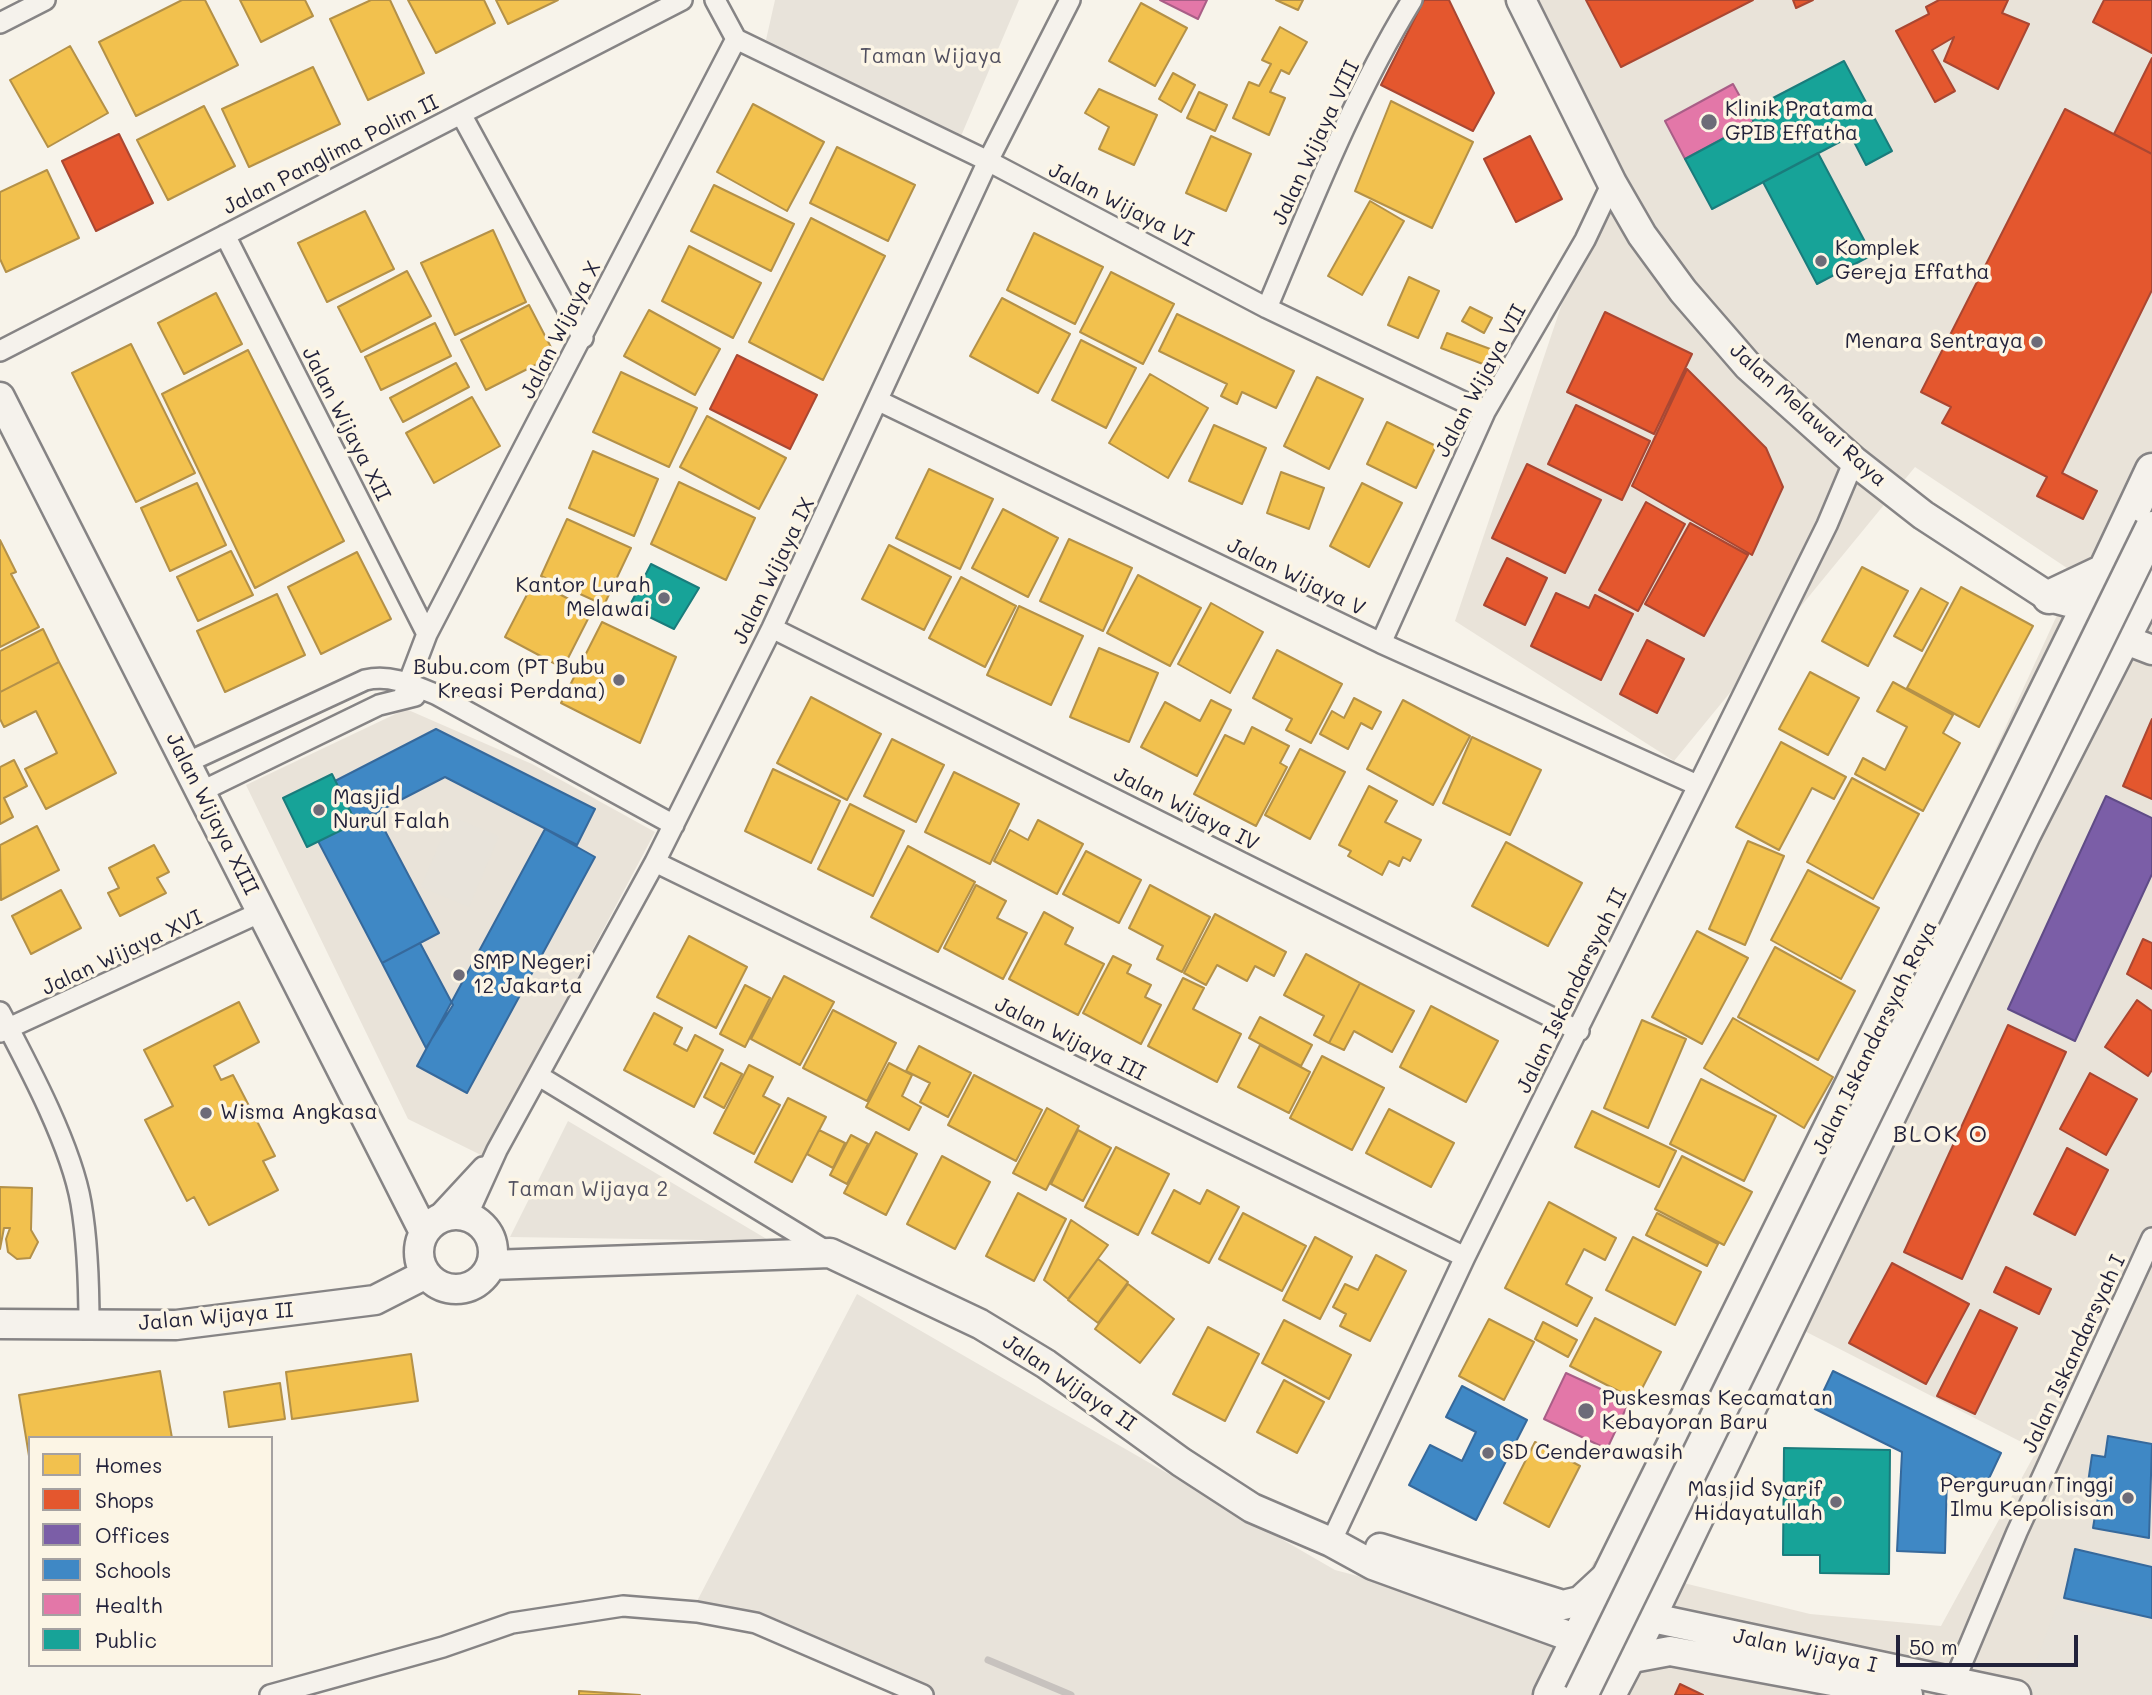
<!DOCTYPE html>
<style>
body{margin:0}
#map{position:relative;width:2152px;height:1695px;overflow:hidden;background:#f7f3ea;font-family:Mali,sans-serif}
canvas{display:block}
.legend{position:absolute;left:28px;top:1436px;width:245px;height:231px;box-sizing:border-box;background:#fcf5e5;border:2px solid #a5a1a1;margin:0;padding:9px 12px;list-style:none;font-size:21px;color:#22223b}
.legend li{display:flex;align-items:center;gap:14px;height:35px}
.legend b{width:35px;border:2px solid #a5a1a1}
.scale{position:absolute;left:1896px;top:1635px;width:182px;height:32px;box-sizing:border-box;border:4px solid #22223b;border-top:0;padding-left:9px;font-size:21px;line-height:24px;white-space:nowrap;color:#22223b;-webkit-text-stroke:5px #fcf5e5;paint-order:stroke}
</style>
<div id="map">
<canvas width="2152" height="1695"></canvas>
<ul class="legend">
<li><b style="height:19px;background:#f2c14e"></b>Homes</li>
<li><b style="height:19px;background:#e4572e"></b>Shops</li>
<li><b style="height:19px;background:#7b5ea7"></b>Offices</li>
<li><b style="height:19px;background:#3f88c5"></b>Schools</li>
<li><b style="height:19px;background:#e377a8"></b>Health</li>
<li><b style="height:19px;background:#17a398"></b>Public</li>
</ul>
<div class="scale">50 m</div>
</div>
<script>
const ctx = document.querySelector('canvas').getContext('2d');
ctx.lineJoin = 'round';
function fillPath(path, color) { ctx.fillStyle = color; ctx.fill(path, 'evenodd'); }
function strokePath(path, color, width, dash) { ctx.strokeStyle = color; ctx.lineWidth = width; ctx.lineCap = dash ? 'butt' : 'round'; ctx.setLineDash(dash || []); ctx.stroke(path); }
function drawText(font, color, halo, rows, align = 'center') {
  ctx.font = font + ' Mali,sans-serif'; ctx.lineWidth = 7; ctx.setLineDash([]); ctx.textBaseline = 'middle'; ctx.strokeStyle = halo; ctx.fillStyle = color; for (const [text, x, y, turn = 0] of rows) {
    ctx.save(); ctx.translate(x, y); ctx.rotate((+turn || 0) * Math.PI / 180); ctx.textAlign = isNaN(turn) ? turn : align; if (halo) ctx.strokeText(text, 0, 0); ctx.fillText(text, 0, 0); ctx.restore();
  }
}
fillPath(new Path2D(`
 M1503,0H2152V1695H1532L1594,1561L1810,1614L1941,1626L2037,1450L1742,1299L2076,574L1915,467L1674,761L1455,621L1606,173Z
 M406,709L532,764L655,832L483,1156L408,1119L246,785Z`), '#e9e3d9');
fillPath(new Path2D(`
 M775,0H1019L961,136L766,40Z
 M451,816L499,836L469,907L421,887Z
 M568,1121L770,1241L510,1237Z
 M857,1294L1335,1570L1573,1633L1543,1695H924L695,1605Z
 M2057,1605L2152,1628V1695L2024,1693Z`), '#e8e3da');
const homes = new Path2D(`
 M182,0H205L238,65L136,116L99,42Z
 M240,0H305L313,16L261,42Z
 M371,0H390L424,73L368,100L330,19Z
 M408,0H484L495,23L436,53Z
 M496,0H558L508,24Z
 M1276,0H1303L1298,10Z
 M1141,3L1187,28L1155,86L1109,61Z
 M1280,27L1307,42L1289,74L1281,70L1270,92L1285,98L1269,135L1233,118L1249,82L1259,86L1271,64L1262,60Z
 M70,46L108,113L48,147L10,80Z
 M313,67L340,124L249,167L222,109Z
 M1173,73L1195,85L1181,112L1159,99Z
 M1099,89L1157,115L1134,165L1099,149L1109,127L1085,113Z
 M1199,92L1227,105L1215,131L1187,118Z
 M1391,101L1473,142L1432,228L1355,191Z
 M753,104L824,142L787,211L717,172Z
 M204,106L235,166L168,200L137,140Z
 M1211,136L1251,154L1226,211L1186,193Z
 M837,147L915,185L888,241L810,203Z
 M47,170L79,238L6,272L0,259V192Z
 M714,185L794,224L771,271L691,231Z
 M1370,201L1404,221L1362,295L1328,276Z
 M365,211L394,269L327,302L298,243Z
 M811,218L885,256L823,380L749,342Z
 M493,230L526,302L455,335L421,263Z
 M1034,233L1103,267L1075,324L1007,290Z
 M689,246L761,283L733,338L662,301Z
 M407,271L431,316L361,352L338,307Z
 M1111,272L1174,304L1143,364L1080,332Z
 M1409,277L1439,291L1418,338L1388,325Z
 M216,293L242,344L184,374L158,323Z
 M1002,298L1070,334L1038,393L970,356Z
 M529,305L555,355L486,390L461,340Z
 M1470,307L1492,318L1484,333L1462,321Z
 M649,310L720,349L695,395L624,356Z
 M1177,314L1294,371L1276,408L1242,392L1237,404L1221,396L1227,384L1159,351Z
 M435,323L451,356L381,390L365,357Z
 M1447,333L1493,350L1488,366L1441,348Z
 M1081,340L1136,368L1106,428L1052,400Z
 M131,344L195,473L136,502L72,373Z
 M248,350L344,541L255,588L162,394Z
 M456,363L469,387L403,422L390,398Z
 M621,372L697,408L669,467L593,432Z
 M1150,374L1208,408L1168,478L1109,443Z
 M1317,377L1363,399L1329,469L1284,446Z
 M472,397L500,446L434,483L406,433Z
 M707,416L786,458L759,509L680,467Z
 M1387,422L1436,446L1416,488L1367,464Z
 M1214,425L1266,448L1242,504L1189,481Z
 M593,451L658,479L634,536L569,508Z
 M929,469L993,499L960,569L896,538Z
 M1281,472L1324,488L1309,529L1267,513Z
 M679,482L755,518L726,580L651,544Z
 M197,483L226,545L170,571L141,508Z
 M1362,483L1402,503L1369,567L1330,546Z
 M1003,509L1058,538L1028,597L972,568Z
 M567,519L631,548L604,605L541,576Z
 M1069,539L1132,568L1103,631L1040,601Z
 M0,540L16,572L11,574L39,627L0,647Z
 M889,545L951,577L924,630L862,599Z
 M231,551L253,595L198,621L177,577Z
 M357,552L391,619L321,654L288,587Z
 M1862,567L1908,591L1868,666L1822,641Z
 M1138,575L1201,608L1170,666L1107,633Z
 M961,577L1016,606L985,667L929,638Z
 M534,581L592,611L563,668L505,637Z
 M1961,587L2033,626L1979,727L1907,688Z
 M1921,588L1948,603L1922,651L1894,636Z
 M277,594L305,655L225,692L197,631Z
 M1211,603L1263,632L1230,693L1178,664Z
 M1019,606L1083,636L1051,705L987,675Z
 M602,622L676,657L640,743L561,703Z
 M43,629L59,662L0,692V651Z
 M1099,648L1158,673L1129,742L1070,717Z
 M1277,650L1342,684L1311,743L1286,730L1292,719L1253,698Z
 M59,662L116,773L46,809L25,769L57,753L36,711L4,727L0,719V692Z
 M1810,672L1859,698L1828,755L1779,729Z
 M1893,682L1953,715L1943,733L1960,743L1923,811L1855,774L1863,758L1885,770L1907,727L1877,711Z
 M811,697L881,734L847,800L777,763Z
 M1354,698L1381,712L1372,729L1361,723L1348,749L1320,734L1332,711L1344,718Z
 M1211,700L1231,710L1197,776L1141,747L1165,702L1200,721Z
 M1403,700L1470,736L1433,805L1367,769Z
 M1252,727L1289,746L1280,763L1287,767L1256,826L1194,794L1225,735L1244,744Z
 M1472,737L1541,770L1510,835L1443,803Z
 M892,739L944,765L916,822L864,796Z
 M1781,742L1846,777L1834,799L1812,788L1779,850L1736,827Z
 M1300,749L1345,772L1310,839L1265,815Z
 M14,760L27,786L4,798L13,817L0,824V767Z
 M773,769L840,801L811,863L745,831Z
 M954,772L1019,804L990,864L925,832Z
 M1852,778L1919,814L1873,899L1807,862Z
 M1369,786L1397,801L1385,822L1421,840L1410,861L1403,857L1399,866L1389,861L1382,875L1348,856L1351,851L1339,845Z
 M850,804L904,831L873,896L818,869Z
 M1038,820L1083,844L1057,894L994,861L1010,830L1028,840Z
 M37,826L59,870L1,900L0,845Z
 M1748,841L1784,856L1745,945L1709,929Z
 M1506,842L1582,883L1548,946L1472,906Z
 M154,845L169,872L157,878L166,893L120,916L108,893L119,888L109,868Z
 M908,846L975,882L938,952L871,917Z
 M1086,851L1141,880L1119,923L1063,894Z
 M1808,870L1879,908L1841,979L1771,940Z
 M976,885L1006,901L997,918L1027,933L1003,979L944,948Z
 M1150,885L1210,917L1182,972L1157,959L1163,946L1129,928Z
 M61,890L81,928L31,954L12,916Z
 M1044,912L1073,928L1065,944L1104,964L1078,1015L1009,979Z
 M1215,914L1286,952L1274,976L1255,966L1247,981L1217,965L1206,985L1184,973Z
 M1697,931L1748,958L1702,1044L1652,1017Z
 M689,936L747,967L716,1028L657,997Z
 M1775,947L1855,991L1818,1060L1738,1017Z
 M1306,954L1360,983L1329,1043L1314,1035L1324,1016L1284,995Z
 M1113,956L1131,965L1127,973L1151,985L1145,997L1161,1005L1141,1044L1083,1013Z
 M784,976L834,1002L800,1065L751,1039Z
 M1183,978L1204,988L1193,1009L1241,1034L1217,1082L1148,1046Z
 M1360,983L1414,1011L1392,1052L1354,1031L1344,1050L1329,1043Z
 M745,985L770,998L745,1047L720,1034Z
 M239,1002L259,1042L214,1066L221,1080L233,1075L275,1156L263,1161L278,1190L209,1225L194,1197L187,1201L145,1120L173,1106L144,1050Z
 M1431,1006L1498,1041L1466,1102L1400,1067Z
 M833,1010L896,1043L867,1101L803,1068Z
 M654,1013L682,1028L674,1044L687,1051L695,1035L723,1050L694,1107L624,1070Z
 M1260,1017L1312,1045L1301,1066L1249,1038Z
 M1733,1018L1833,1077L1804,1128L1704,1068Z
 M1642,1020L1686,1039L1648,1128L1604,1108Z
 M1260,1045L1310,1072L1289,1113L1238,1087Z
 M919,1046L971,1073L948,1117L920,1102L930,1083L906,1071Z
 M1322,1056L1384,1088L1352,1150L1290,1118Z
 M721,1063L742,1074L724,1108L704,1097Z
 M889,1063L912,1075L902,1096L921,1107L909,1130L866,1107Z
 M749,1065L773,1077L763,1096L780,1105L754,1154L714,1133Z
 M974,1075L1042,1110L1016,1161L948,1125Z
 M1701,1079L1776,1116L1744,1181L1670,1144Z
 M788,1098L826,1117L792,1182L755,1162Z
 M1047,1108L1079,1126L1046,1190L1013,1173Z
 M1389,1109L1454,1143L1431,1187L1366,1153Z
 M1592,1111L1676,1151L1659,1187L1575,1147Z
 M819,1130L845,1143L833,1168L807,1154Z
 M1078,1130L1111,1148L1083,1201L1051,1184Z
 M876,1132L917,1154L886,1215L844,1193Z
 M851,1135L868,1144L847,1184L830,1175Z
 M1116,1147L1169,1174L1138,1235L1085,1207Z
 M942,1156L990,1182L955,1249L907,1224Z
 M1682,1156L1752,1192L1724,1245L1655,1209Z
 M0,1187L32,1188L31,1230L38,1242L30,1258L17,1259L8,1252L6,1239L10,1228H4L0,1249Z
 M1174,1190L1200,1204L1207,1190L1239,1207L1209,1263L1152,1233Z
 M1018,1193L1066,1219L1034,1281L986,1256Z
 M1549,1202L1616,1238L1605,1260L1584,1249L1566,1284L1592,1298L1577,1326L1505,1288Z
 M1243,1213L1306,1246L1282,1291L1219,1259Z
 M1657,1213L1718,1244L1707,1266L1646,1235Z
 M1071,1220L1108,1245L1068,1299L1044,1280Z
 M1315,1237L1352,1257L1320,1319L1283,1300Z
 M1633,1237L1701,1272L1675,1325L1606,1290Z
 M1376,1255L1406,1271L1370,1341L1340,1326L1346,1314L1333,1307L1345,1284L1358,1290Z
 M1098,1259L1128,1282L1098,1323L1068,1300Z
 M1128,1284L1174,1319L1140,1363L1095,1329Z
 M1595,1318L1661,1352L1636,1400L1570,1366Z
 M1489,1319L1534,1342L1504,1400L1459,1376Z
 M1284,1320L1351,1355L1329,1399L1262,1363Z
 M1543,1322L1577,1340L1568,1357L1535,1339Z
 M1208,1327L1259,1354L1225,1421L1173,1394Z
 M411,1354L418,1401L292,1419L286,1372Z
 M160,1371L172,1438H30V1462L19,1395Z
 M1284,1380L1324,1402L1297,1453L1257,1432Z
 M280,1383L285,1419L229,1427L224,1392Z
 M1535,1442L1580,1466L1549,1527L1504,1503Z
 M579,1691L640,1695H579Z`);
fillPath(homes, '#f2c14e');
strokePath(homes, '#b49148', 2);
const shops = new Path2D(`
 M1424,0H1449L1494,93L1473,131L1381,85Z
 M1586,0H1753L1621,67Z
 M1793,0H1813L1796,8Z
 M1939,0H2008L2002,13L2029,24L1998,89L1944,61L1954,37L1932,50L1955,91L1935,102L1896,31L1929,14L1926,7Z
 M2104,0H2152V53L2093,22Z
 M2152,58V154L2114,134Z
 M2065,109L2152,154V290L2062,473L2097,491L2083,519L2037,496L2047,477L1942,423L1951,407L1921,392Z
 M119,134L153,203L96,231L62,161Z
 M1530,136L1562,199L1516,222L1484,159Z
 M1605,312L1692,354L1654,434L1567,392Z
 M737,355L817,395L790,449L710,409Z
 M1687,369L1766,448L1783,487L1752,555L1632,486Z
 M1576,405L1650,441L1622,500L1548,464Z
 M1527,464L1601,500L1565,573L1492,538Z
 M1646,502L1685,524L1638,611L1599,590Z
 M1690,523L1748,555L1704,636L1645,604Z
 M1507,558L1547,578L1525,625L1484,605Z
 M1556,593L1589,608L1595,595L1633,614L1601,680L1531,646Z
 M1647,640L1684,659L1657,713L1620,694Z
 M2152,719V799L2123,786Z
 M2143,939L2152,943V989L2127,974Z
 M2137,1000L2152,1011V1070L2148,1076L2105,1047Z
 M2008,1025L2066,1052L1962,1279L1904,1252Z
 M2090,1073L2137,1099L2106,1155L2060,1129Z
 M2067,1148L2108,1170L2075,1235L2034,1214Z
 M1892,1263L1969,1304L1926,1384L1849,1343Z
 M2006,1267L2051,1289L2039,1314L1994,1292Z
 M1980,1310L2017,1328L1975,1414L1937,1396Z
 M1680,1684L1703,1695H1675Z`);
fillPath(shops, '#e4572e');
strokePath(shops, '#aa4732', 2);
const offices = new Path2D(`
 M2106,796L2152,818V874L2075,1041L2008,1009Z`);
fillPath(offices, '#7b5ea7');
strokePath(offices, '#604c87', 2);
const schools = new Path2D(`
 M436,729L595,809L577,845L445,777L356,823L335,781Z
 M375,812L439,933L382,963L318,841Z
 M545,829L595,857L467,1093L417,1066Z
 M420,943L453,1005L426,1048L382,963Z
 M1833,1371L2001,1453L1983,1491L1947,1473L1945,1553L1897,1551L1902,1452L1815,1409Z
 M1462,1386L1527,1420L1476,1520L1409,1485L1430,1445L1462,1461L1476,1432L1446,1417Z
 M2108,1436L2152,1444L2149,1538L2093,1528L2100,1485L2088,1483L2092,1455L2105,1457Z
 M2075,1549L2152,1567V1618L2064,1598Z`);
fillPath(schools, '#3f88c5');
strokePath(schools, '#36699c', 2);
const health = new Path2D(`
 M1160,0H1207L1198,19Z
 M1733,84L1754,122L1685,159L1665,121Z
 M1566,1373L1629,1402L1607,1449L1544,1419Z`);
fillPath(health, '#e377a8');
strokePath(health, '#a95e87', 2);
const public = new Path2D(`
 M1844,61L1892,151L1866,165L1851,136L1712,209L1685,159L1754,122L1748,111Z
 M1818,153L1872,255L1817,284L1763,182Z
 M651,564L699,588L674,629L629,607Z
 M332,774L356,823L307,847L283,798Z
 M1784,1448L1890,1450L1889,1574L1820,1573V1555H1783Z`);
fillPath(public, '#17a398');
strokePath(public, '#1a7c7c', 2);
strokePath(new Path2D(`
 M988,1660L1071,1695`), '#c7c2be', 7);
const street = new Path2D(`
 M0,23L45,0
 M736,39L988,161L1267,308L1485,412
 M461,114L583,338
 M225,235L427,634
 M1267,308C1311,204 1353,96 1412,0
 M0,351L682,0
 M879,401L1381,643L1697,785
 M772,628L1579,1031
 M1381,643L1485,412L1585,240L1612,183
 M403,697L427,634L736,39L715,0
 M186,763L365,680C391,674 413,685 437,695L674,825
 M200,792L379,705L415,696
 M655,862L1465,1257
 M0,1012C28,1065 71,1145 81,1203C88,1244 89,1285 89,1326
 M0,1032L261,912
 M539,1076L828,1252
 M467,1216L497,1150L655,862L772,628L988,161L1070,0
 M433,1221L483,1167
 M1331,1542L1465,1257L1827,525L1854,461
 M1954,1682L2017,1532L2152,1238
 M270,1695L443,1647L512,1623L623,1606L697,1612L756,1623L923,1695`);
const secondary = new Path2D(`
 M1521,0L1612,183L1642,235L1683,291L1748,366L1854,461L1923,515L2049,597L2068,602
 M0,397L424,1232
 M2105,632L2152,650
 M419 1252a37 37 0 1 1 74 0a37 37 0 1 1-74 0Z
 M491,1265L830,1253L980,1324L1046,1364L1181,1462L1252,1508L1331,1542L1373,1565L1577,1639
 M0,1324L176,1325L375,1300L426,1274
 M1380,1548L1563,1605L1580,1601L1607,1576
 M1629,1613L2016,1695
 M1627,1659L1670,1651L1908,1695`);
const primary = new Path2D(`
 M2049,597L2106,570
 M1550,1695L2087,608L2152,470
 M1609,1695L1643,1630L2024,834L2152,583`);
strokePath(street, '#868485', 24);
strokePath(secondary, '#868485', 33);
strokePath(primary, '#868485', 37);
strokePath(street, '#f5f2ec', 19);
strokePath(secondary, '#f5f2ec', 28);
strokePath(primary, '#f5f2ec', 32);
const primaryBridge = new Path2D(`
 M1581,1695L2152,528`);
strokePath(primaryBridge, '#868485', 37, []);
strokePath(primaryBridge, '#f5f2ec', 32);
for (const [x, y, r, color] of [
 [1709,122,9,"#6d6b78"],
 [1821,261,7,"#6d6b78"],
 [2037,342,7,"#6d6b78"],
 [664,598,7,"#6d6b78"],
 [619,680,7,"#6d6b78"],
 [319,810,7,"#6d6b78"],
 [459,975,7,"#6d6b78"],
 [206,1113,7,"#6d6b78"],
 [1586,1411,9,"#6d6b78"],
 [1488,1453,7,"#6d6b78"],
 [2128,1498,7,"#6d6b78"],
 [1836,1502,7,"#6d6b78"]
]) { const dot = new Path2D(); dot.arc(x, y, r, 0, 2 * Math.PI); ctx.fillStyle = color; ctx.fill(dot); strokePath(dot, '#fcf5e5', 2.5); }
drawText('21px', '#504f5f', '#fcf5e5', [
 ["Taman Wijaya",931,57],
 ["Taman Wijaya 2",588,1190]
]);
drawText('21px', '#22223b', '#fcf5e5', [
 ["Klinik Pratama",1725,110],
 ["GPIB Effatha",1725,134],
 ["Komplek",1835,249],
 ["Gereja Effatha",1835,273],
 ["Menara Sentraya",2023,342,"right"],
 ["Kantor Lurah",650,586,"right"],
 ["Melawai",650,610,"right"],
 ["Bubu.com (PT Bubu",605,668,"right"],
 ["Kreasi Perdana)",605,692,"right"],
 ["Masjid",333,798],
 ["Nurul Falah",333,822],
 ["SMP Negeri",473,963],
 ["12 Jakarta",473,987],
 ["Wisma Angkasa",220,1113],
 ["Puskesmas Kecamatan",1602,1399],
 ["Kebayoran Baru",1602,1423],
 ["SD Cenderawasih",1502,1453],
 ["Perguruan Tinggi",2114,1486,"right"],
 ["Ilmu Kepolisisan",2114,1510,"right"],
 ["Masjid Syarif",1822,1490,"right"],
 ["Hidayatullah",1822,1514,"right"]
], 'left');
drawText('21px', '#22223b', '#fcf5e5', [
 ["Jalan Wijaya VIII",1316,143,-65],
 ["Jalan Panglima Polim II",331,155,-27],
 ["Jalan Wijaya VI",1121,205,27],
 ["Jalan Wijaya X",561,330,-63],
 ["Jalan Wijaya VII",1481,381,-62],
 ["Jalan Melawai Raya",1808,415,42],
 ["Jalan Wijaya XII",346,424,63],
 ["Jalan Wijaya IX",774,571,-64],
 ["Jalan Wijaya V",1296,577,26],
 ["Jalan Wijaya IV",1186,809,27],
 ["Jalan Wijaya XIII",212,814,63],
 ["Jalan Wijaya XVI",122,953,-25],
 ["Jalan Iskandarsyah II",1572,991,-64],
 ["Jalan Iskandarsyah Raya",1875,1038,-64],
 ["Jalan Wijaya III",1070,1039,26],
 ["Jalan Wijaya II",216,1317,-5],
 ["Jalan Iskandarsyah I",2074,1354,-65],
 ["Jalan Wijaya II",1069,1383,34],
 ["Jalan Wijaya I",1805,1651,12]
]);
ctx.letterSpacing = '2px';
drawText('23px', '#22223b', '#fcf5e5', [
 ["BLOK O",1941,1135]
]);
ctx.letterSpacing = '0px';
</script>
